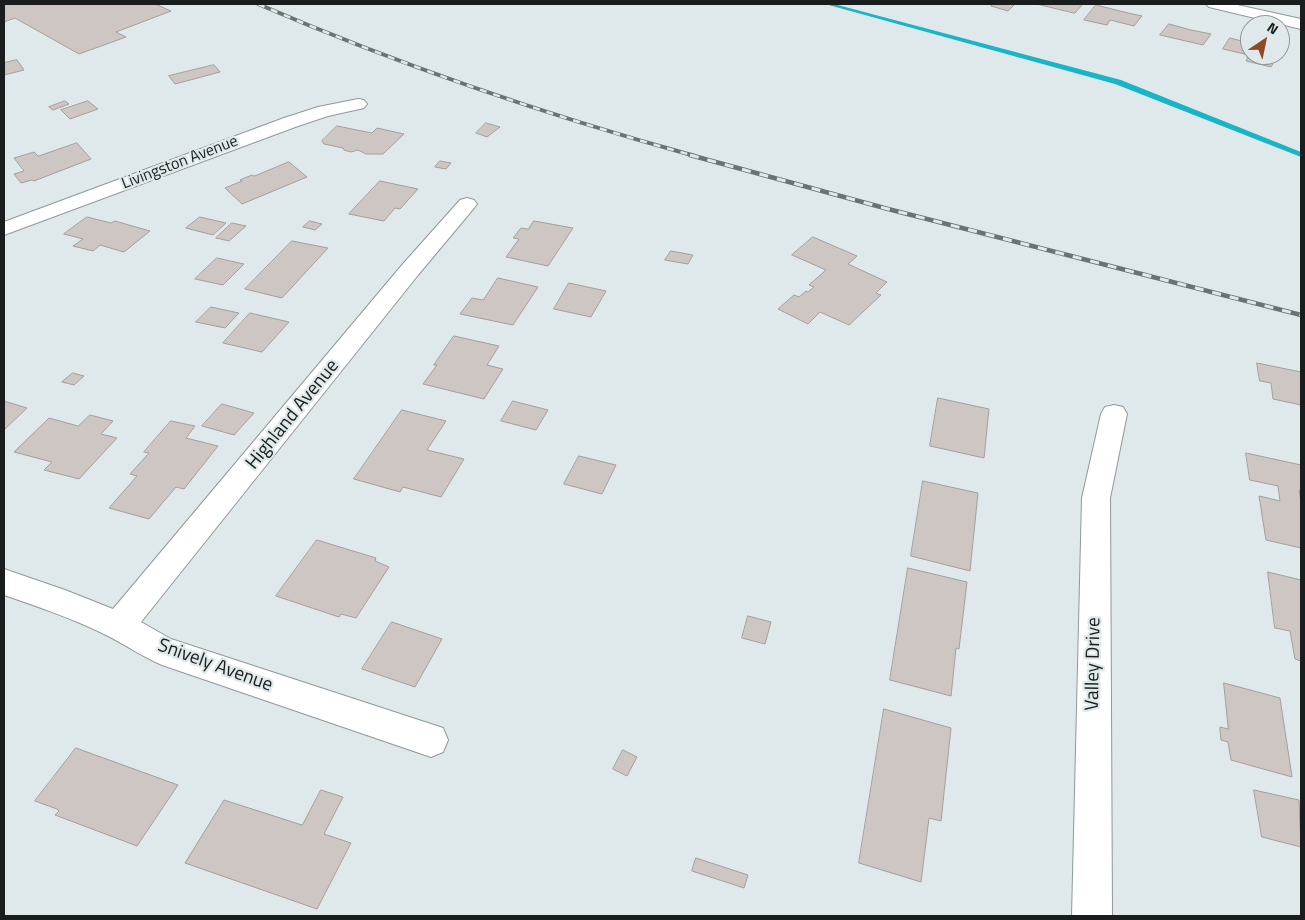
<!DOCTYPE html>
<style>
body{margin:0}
#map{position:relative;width:1305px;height:920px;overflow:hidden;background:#dfe9eb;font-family:"Titillium Web",sans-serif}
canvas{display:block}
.frame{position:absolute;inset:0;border:5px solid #191d1d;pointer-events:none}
.north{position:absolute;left:1240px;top:15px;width:50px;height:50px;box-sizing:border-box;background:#dfe9eb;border:1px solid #909799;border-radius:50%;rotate:34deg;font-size:14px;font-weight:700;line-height:20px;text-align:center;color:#191d1d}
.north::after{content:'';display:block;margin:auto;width:18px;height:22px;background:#904a21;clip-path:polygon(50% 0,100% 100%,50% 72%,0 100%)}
</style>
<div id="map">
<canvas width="1305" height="920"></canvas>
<div class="frame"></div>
<div class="north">N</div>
</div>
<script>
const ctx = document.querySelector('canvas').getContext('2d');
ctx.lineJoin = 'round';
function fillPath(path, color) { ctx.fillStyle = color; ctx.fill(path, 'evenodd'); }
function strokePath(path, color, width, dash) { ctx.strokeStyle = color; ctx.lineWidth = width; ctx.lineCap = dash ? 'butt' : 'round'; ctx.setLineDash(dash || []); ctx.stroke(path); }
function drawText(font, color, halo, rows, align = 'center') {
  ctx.font = font + ' "Titillium Web",sans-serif'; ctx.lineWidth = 4.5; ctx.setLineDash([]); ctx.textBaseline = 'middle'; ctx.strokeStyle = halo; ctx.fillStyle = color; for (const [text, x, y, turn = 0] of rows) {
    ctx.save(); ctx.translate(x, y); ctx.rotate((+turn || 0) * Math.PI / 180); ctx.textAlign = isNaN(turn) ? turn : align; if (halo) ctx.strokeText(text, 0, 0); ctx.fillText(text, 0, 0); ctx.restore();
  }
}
fillPath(new Path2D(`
 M825,4H834L1121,80L1301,152V157L1115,84Z`), '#19b4c6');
const building = new Path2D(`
 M4,4H155L171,11L116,32L126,37L79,54L15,18L4,22Z
 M994,4H1015L1008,11L991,6Z
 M1037,4H1083L1075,13Z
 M1096,5L1128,13L1142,16L1134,26L1110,20L1107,25L1084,20Z
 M1169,24L1191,30L1211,34L1203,45L1160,35Z
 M1230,38L1250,43V55H1278L1271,67L1246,61L1249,55L1223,49Z
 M17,60L24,70L4,75V63Z
 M214,65L220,72L175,84L169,76Z
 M65,101L69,104L53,110L49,107Z
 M88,101L98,109L70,119L61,110Z
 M486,123L500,127L487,137L476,133Z
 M337,126L372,133L377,128L404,134L383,154H366L358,150L351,152L344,150L343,148L324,144L322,141Z
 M77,143L91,159L34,181L32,180L21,183L14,174L24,171L14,158L34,152L38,156Z
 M440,161L451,163L446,169L435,167Z
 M289,162L307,177L242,204L225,188L242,181L240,180L247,177L252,175L254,176Z
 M380,181L418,189L400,209L395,208L384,221L349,214Z
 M87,217L111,223L115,221L150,231L124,252L100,245L93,251L73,246L83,239L64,234Z
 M200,217L226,223L213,235L186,228Z
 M310,221L322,224L315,230L303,227Z
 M534,221L573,228L548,266L506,257L519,239L513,238L521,228L528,229Z
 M232,223L246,226L229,241L216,238Z
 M813,237L857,256L848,264L887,282L876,293L881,295L849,325L820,312L808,324L778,309L794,295L799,297L806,291L808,292L814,287L809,285L826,270L792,255Z
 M292,241L328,248L282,298L245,289Z
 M671,251L693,255L688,264L665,260Z
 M217,258L244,264L223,285L195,279Z
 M498,278L538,287L513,325L460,314L472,298L483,300Z
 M569,283L606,291L591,317L554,309Z
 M211,307L239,313L225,328L196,322Z
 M250,313L289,322L262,352L223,343Z
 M454,336L499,346L487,365L503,369L484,399L423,384L437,365H434Z
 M1257,363L1301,372V405L1273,399L1271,383L1260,381Z
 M73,373L84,376L74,385L62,382Z
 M938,398L989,409L984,458L930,446Z
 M4,401L27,408L4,430Z
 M513,401L548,410L536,430L501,421Z
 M222,404L254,413L234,435L202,426Z
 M402,410L446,421L427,450L464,459L441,497L403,487L400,492L354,479Z
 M90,415L113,421L101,434L117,438L79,479L44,470L52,462L14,452L49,418L78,426Z
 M171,421L195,426L186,438L218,446L184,489L176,487L149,519L109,508L137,476L130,474L149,453L144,452Z
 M1246,453L1301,465V491L1299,490L1301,502V548L1266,540L1259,496L1280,501L1278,486L1250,480Z
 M579,456L616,465L602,494L564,484Z
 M923,481L978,493L970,571L911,556Z
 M317,540L376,558L375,561L389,567L356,618L341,614L339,617L276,596Z
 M908,568L967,582L959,649L956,648L951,696L890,680Z
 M1268,572L1301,580V661L1295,659L1290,631L1275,628Z
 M748,616L771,622L765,644L742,638Z
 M392,622L442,639L415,687L362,669Z
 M1224,683L1280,698L1292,777L1231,760L1228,742L1221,740L1220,730V727L1228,729Z
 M884,709L951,728L941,821L929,818L921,882L859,863Z
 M76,748L178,785L137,846L55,815L59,811L57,809L35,801Z
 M623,750L637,757L627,776L613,769Z
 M321,790L343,797L324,834L351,843L317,909L185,863L224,800L302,825Z
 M1254,790L1299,800L1301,847L1262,837Z
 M696,858L748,875L744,888L692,871Z`);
fillPath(building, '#cec6c2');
strokePath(building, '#a59e9a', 1);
const minor = new Path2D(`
 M1206,4H1233L1301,19V29L1209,7Z
 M358,99L364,100L367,104L364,108L328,116L298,126L4,235V222L284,118L318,107Z
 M467,198L474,200L477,204L474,208L418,275L141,622L171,639L443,728L448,740L443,752L431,757L162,665C143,657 126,645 108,636C74,619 39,607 4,595V569L65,590L113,609L402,265L460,200Z
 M1114,405L1123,407L1127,414L1110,498L1112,916H1072L1082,498L1101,414L1105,407Z`);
strokePath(minor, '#8f989a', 2);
fillPath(minor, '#fff');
const railFar1 = new Path2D(`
 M258,4C400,65 546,115 695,156`);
const rail = new Path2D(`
 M690,155L888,209L1301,315`);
strokePath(railFar1, '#6b7273', 4);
strokePath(rail, '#6b7273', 4.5);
strokePath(railFar1, '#dfe9eb', 2.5, [7]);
strokePath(rail, '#dfe9eb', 3, [9]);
drawText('16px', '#191d1d', '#dfe9eb', [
 ["Livingston Avenue",180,163,-21]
]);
drawText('19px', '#191d1d', '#dfe9eb', [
 ["Highland Avenue",293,415,-51],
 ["Valley Drive",1094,664,-89],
 ["Snively Avenue",215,666,20]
]);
</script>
